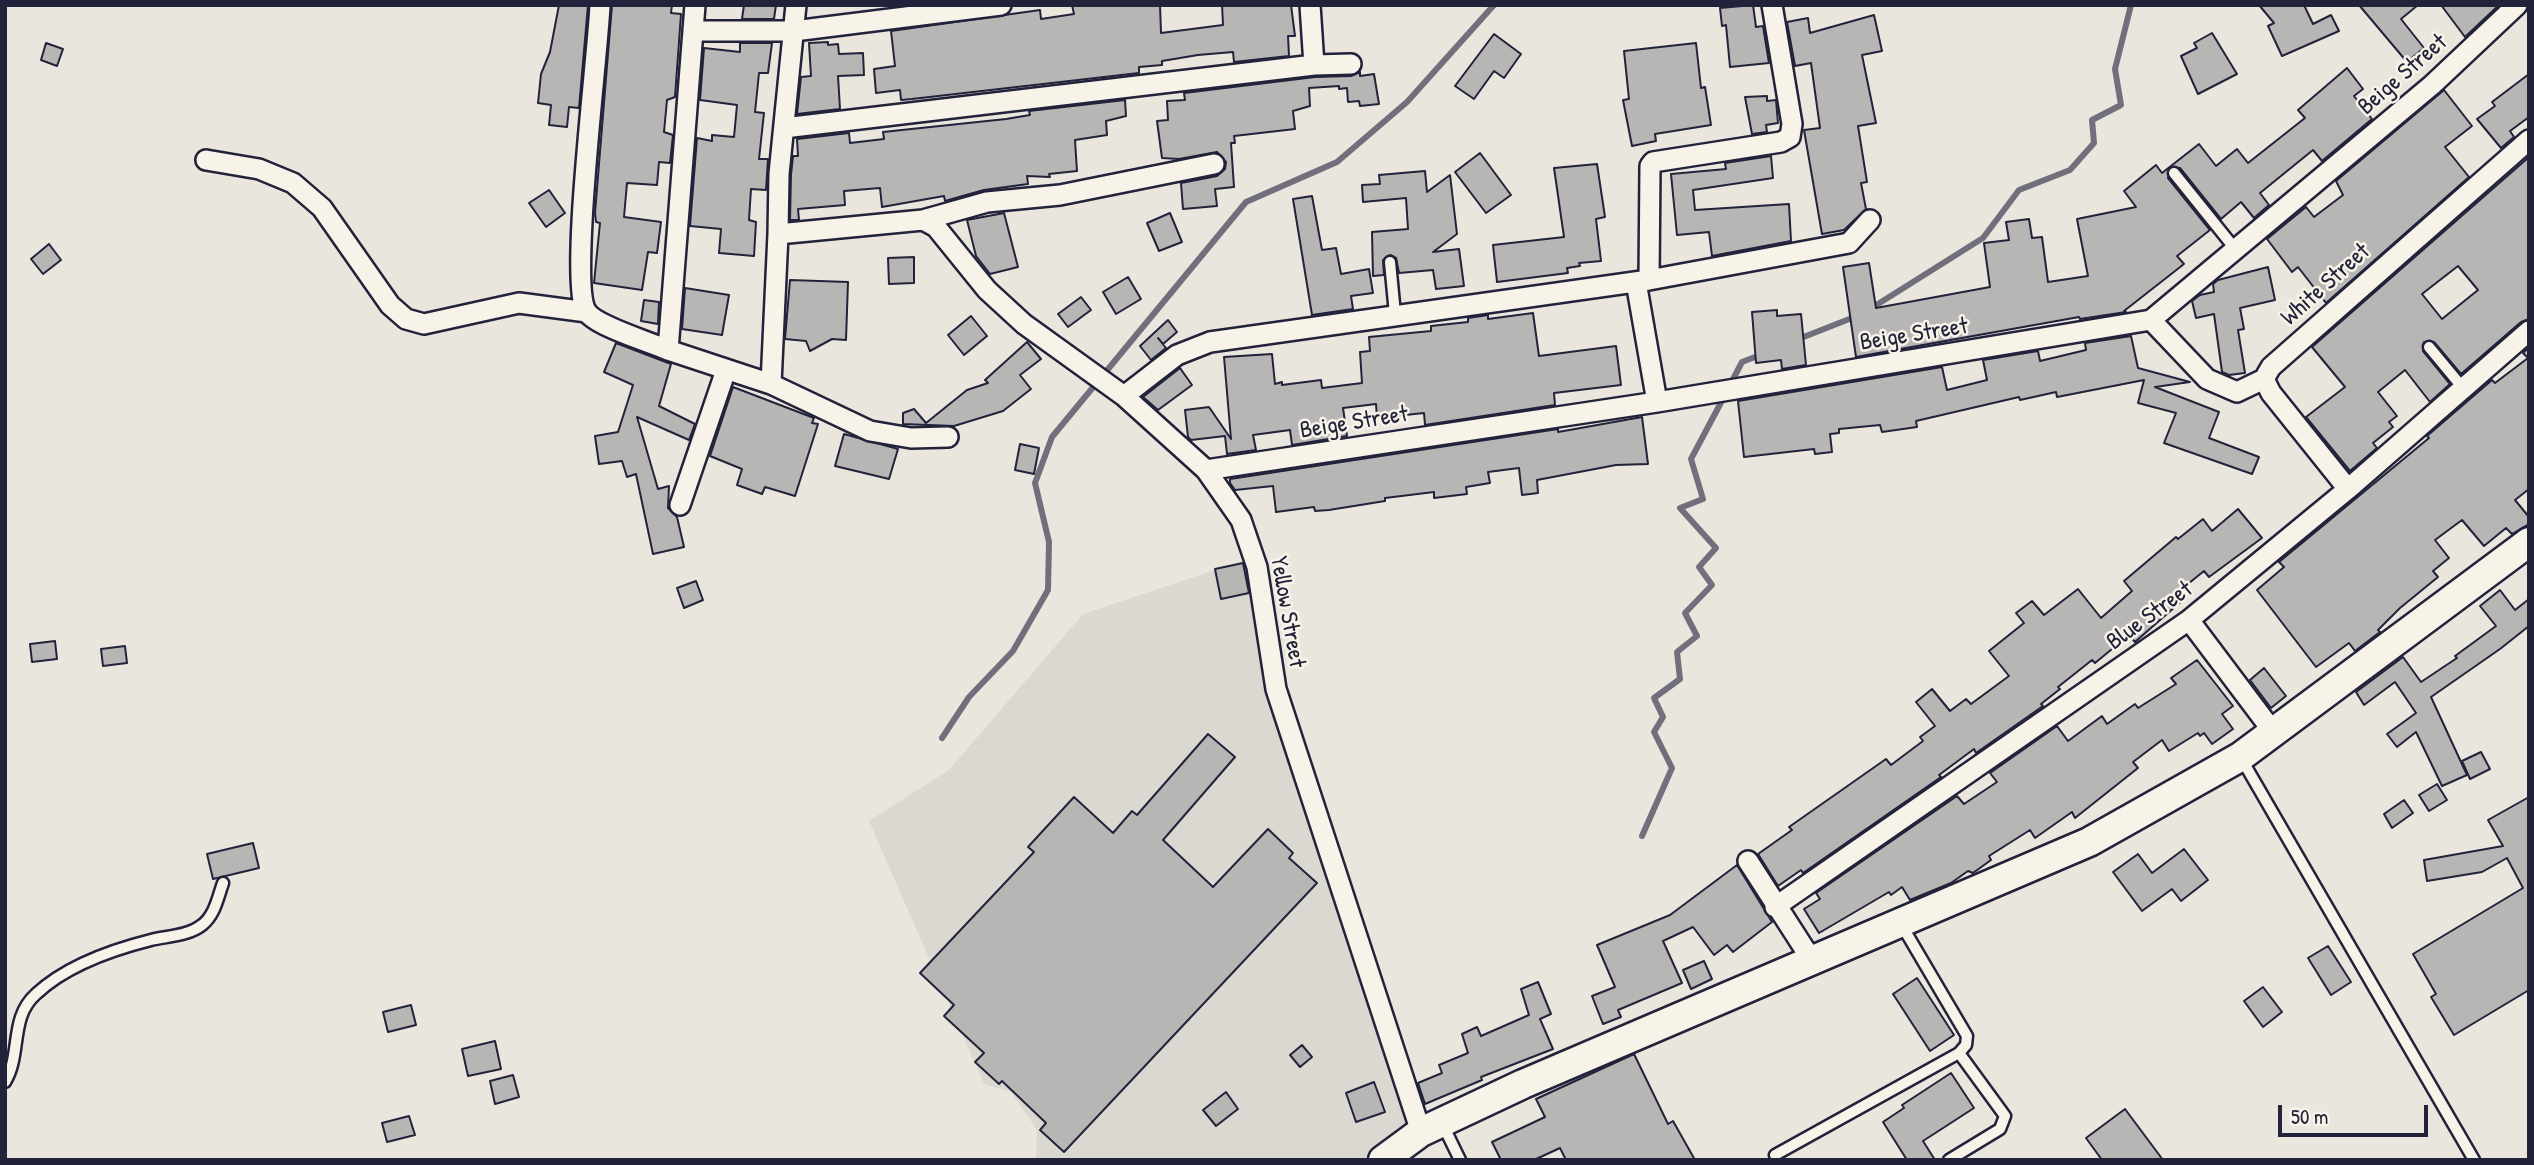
<!DOCTYPE html>
<style>
body{margin:0}
#map{position:relative;width:2534px;height:1165px;overflow:hidden;background:#eae6de;font-family:"Patrick Hand",sans-serif}
canvas{display:block}
.frame{position:absolute;inset:0;border:7px solid #22223b;pointer-events:none}
.scale{position:absolute;left:2278px;top:1105px;width:150px;height:32px;box-sizing:border-box;border:4px solid #22223b;border-top:0;padding-left:9px;font-size:21px;line-height:24px;white-space:nowrap;color:#22223b;-webkit-text-stroke:5px #f7f3e8;paint-order:stroke}
</style>
<div id="map">
<canvas width="2534" height="1165"></canvas>
<div class="frame"></div>
<div class="scale">50 m</div>
</div>
<script>
const ctx = document.querySelector('canvas').getContext('2d');
ctx.lineJoin = 'round';
function fillPath(path, color) { ctx.fillStyle = color; ctx.fill(path, 'evenodd'); }
function strokePath(path, color, width, dash) { ctx.strokeStyle = color; ctx.lineWidth = width; ctx.lineCap = dash ? 'butt' : 'round'; ctx.setLineDash(dash || []); ctx.stroke(path); }
function drawText(font, color, halo, rows, align = 'center') {
  ctx.font = font + ' "Patrick Hand",sans-serif'; ctx.lineWidth = 5; ctx.setLineDash([]); ctx.textBaseline = 'middle'; ctx.strokeStyle = halo; ctx.fillStyle = color; for (const [text, x, y, turn = 0] of rows) {
    ctx.save(); ctx.translate(x, y); ctx.rotate((+turn || 0) * Math.PI / 180); ctx.textAlign = isNaN(turn) ? turn : align; if (halo) ctx.strokeText(text, 0, 0); ctx.fillText(text, 0, 0); ctx.restore();
  }
}
fillPath(new Path2D(`
 M1245,560L1269,688L1415,1120L1361,1160H1036L1037,1130L1011,1092L984,1084L869,821L949,770L1083,614Z`), '#dbd8d2');
strokePath(new Path2D(`
 M1870,309L1983,238L2019,190L2070,170L2094,143L2092,120L2121,105L2115,69L2131,5
 M1796,340L1857,316
 M1730,385L1742,362L1763,354
 M942,738L969,697L1013,651L1048,590L1049,542L1035,483L1052,437L1246,202L1337,162L1407,102L1494,5
 M1642,836L1672,768L1654,732L1663,717L1654,698L1680,679L1677,652L1697,636L1685,613L1712,585L1699,567L1716,548L1680,508L1703,499L1691,459L1725,395`), '#716f7b', 6);
const building = new Path2D(`
 M559,5H588L579,108L569,107L567,127L549,125L551,105L538,103L541,74L550,52Z
 M612,5H672L671,13L681,14L675,97L667,100L664,132L673,135L670,163L659,162L657,185L627,183L624,217L661,222L657,253L648,252L642,290L594,283L600,223L596,222L595,213Z
 M744,5H776L774,19H742Z
 M1072,5H1160L1161,33L1223,25L1222,5H1291L1295,36H1288L1289,56L1234,62L1233,52L1198,55L1162,61V65L1139,67V73L912,99L901,100L900,90L876,93L874,69L895,66L891,31L1040,10L1041,19L1074,14Z
 M1753,5L1756,27L1763,26L1769,63L1730,67L1726,25L1722,26L1720,8Z
 M2259,5H2304L2313,24L2331,15L2339,31L2282,56L2268,26L2274,23Z
 M2359,5H2418L2401,19L2424,48L2407,62Z
 M2441,5H2499L2465,37Z
 M1874,15L1882,51L1862,55L1876,123L1858,126L1867,182L1861,183L1866,209L1844,230L1822,234L1804,130L1820,128L1811,63L1795,66L1787,22L1808,18L1810,33Z
 M2212,33L2237,74L2198,94L2181,56L2197,48L2194,43Z
 M1494,34L1521,54L1504,78L1494,71L1474,99L1455,86Z
 M828,42V45L838,44L839,54L863,53L864,75L838,76L840,109L797,114L801,77L811,76L809,43Z
 M46,43L63,49L57,66L41,60Z
 M740,43H772L768,73H759L755,112L764,113L759,159H768L766,190L751,189L749,220L756,222L754,256L719,253L721,229L690,226L697,138L712,141V135L734,137L737,105L700,100L704,48L740,52Z
 M1696,43L1701,88L1705,87L1711,125L1655,134L1656,141L1632,146L1623,100L1629,99L1624,51Z
 M2347,68L2363,89L2354,96L2372,119L2322,161L2313,150L2260,193L2269,205L2254,218L2241,202L2221,219L2180,168H2169L2168,178L2210,230L2177,256L2184,264L2124,311L2126,312L2080,319L2079,317L1856,357L1843,267L1869,263L1876,308L1990,287L1984,243L2009,240L2006,222L2029,219L2032,238L2042,237L2048,282L2088,276L2077,219L2136,207L2124,191L2156,165L2162,173L2199,144L2216,166L2237,149L2248,163L2305,118L2298,110Z
 M1360,72V76L1374,74L1379,104L1360,106L1359,101L1348,102L1347,88L1339,89V86L1309,88L1310,106L1293,111L1295,129L1234,136L1235,143H1231L1234,187L1215,189L1217,206L1183,209L1181,183L1217,176L1225,169L1226,162L1217,152L1179,159L1162,158L1157,121L1168,120L1167,101L1185,100L1184,93L1315,77L1351,76Z
 M2529,74V117L2510,131L2514,137L2501,148L2477,119L2495,106L2492,102Z
 M2444,90L2472,126L2445,147L2469,177L2326,303L2298,267L2292,272L2267,239L2306,207L2314,217L2343,195L2336,181Z
 M1767,96V101L1776,100L1778,123L1766,125L1767,132L1752,134L1745,97Z
 M1125,100L1126,116L1106,121L1107,135L1075,140L1077,171L1049,174L1050,177L1027,176L1028,184L984,190L945,201L944,196L882,207L880,188L844,191L845,205L798,209L799,220H790L791,175L793,156H798L797,139L849,133L850,143L884,139L883,132L1006,119L1030,115L1029,111Z
 M1480,153L1511,195L1486,213L1455,172Z
 M1771,156L1773,178L1693,190L1695,210L1789,204L1791,241L1712,256L1709,232L1677,235L1671,174L1726,169L1725,163Z
 M2529,157V319L2521,322L2461,374L2434,342H2424L2423,351L2450,384L2430,402L2405,370L2378,392L2397,416L2389,422L2393,427L2373,443L2377,448L2350,471L2306,417L2345,387L2312,347ZM2458,266L2478,290L2442,319L2422,294Z
 M1597,164L1605,217L1596,219L1601,261L1579,263L1580,266L1567,268L1568,273L1497,282L1493,245L1564,237L1554,168Z
 M1425,171L1427,192L1450,175L1457,234L1433,252L1459,249L1464,286L1436,289L1433,270L1399,273L1396,258L1390,255L1383,260L1384,275L1373,276L1372,232L1408,229L1406,198L1363,202L1362,185L1380,184L1379,175Z
 M549,190L565,213L546,227L529,203Z
 M1312,196L1322,250L1336,248L1341,274L1369,269L1373,293L1351,296L1353,309L1312,315L1293,199Z
 M1004,213L1018,267L990,274L976,256L967,220Z
 M1170,213L1182,242L1159,251L1147,223Z
 M49,244L61,260L43,274L31,259Z
 M914,257V283L889,284L888,258Z
 M2268,267L2275,300L2240,308L2244,329L2238,330L2245,373L2229,375L2222,372L2214,314L2196,318L2192,301L2200,295L2214,292L2213,284L2218,280Z
 M1128,277L1141,299L1116,314L1103,292Z
 M790,280L848,282L846,340L832,339L810,351L806,341L785,339Z
 M685,288L729,295L722,335L682,329Z
 M1081,297L1091,310L1068,327L1058,314Z
 M644,300L659,302L658,324L641,321Z
 M1777,310V316L1801,314L1806,365L1782,369L1781,360L1756,363L1752,312Z
 M1533,313L1539,356L1616,346L1621,385L1554,393L1555,405L1425,425L1424,413L1377,418L1376,404L1343,408L1347,436L1292,445L1290,430L1253,435L1256,450L1227,454L1225,436L1191,440L1188,437L1185,410L1209,407L1231,439L1224,357L1272,354L1275,384L1282,382V385L1321,380L1322,388L1362,383L1360,352L1370,351L1369,337L1431,331V326L1468,322V318L1488,315V319Z
 M971,316L987,336L964,355L948,335Z
 M1168,320L1177,332L1163,344L1158,338L1166,348L1151,360L1140,346Z
 M2131,336L2138,368L2190,382L2155,387L2219,412L2209,438L2259,457L2252,474L2164,443L2176,413L2138,403L2144,380L2057,397L2056,392L2020,400L2019,397L1916,421L1917,427L1882,432L1880,425L1839,429V433L1830,434L1832,452L1815,454L1814,449L1744,457L1738,401L1942,367L1947,390L1987,380L1983,360L2038,351L2040,361L2086,350L2085,343Z
 M1027,342L1041,359L1020,375L1031,389L1003,411L954,426L903,424V413L914,409L926,423L967,390L988,383L985,380Z
 M616,343L671,364L659,406L695,424L689,440L637,417L658,489L669,486L668,508L677,517L684,547L653,554L636,474L627,477L622,461L599,464L595,436L618,432L633,385L604,372Z
 M2529,347V489L2515,500L2529,517V524L2512,534L2506,528L2484,546L2462,520L2435,540L2449,558L2433,571L2438,577L2400,608L2378,630L2380,632L2355,651L2349,643L2316,667L2257,590L2284,567L2279,562L2429,438L2427,436L2492,380L2495,383L2528,358L2523,353Z
 M1180,368L1192,385L1158,410L1143,397Z
 M733,387L814,418L812,423L818,424L795,496L765,487L762,494L737,485L742,469L710,456Z
 M1642,417L1648,464L1616,465L1537,480L1538,493L1522,495L1519,468L1488,472L1490,483L1466,487L1467,494L1434,498V492L1385,498V501L1329,510L1315,511L1314,507L1276,512L1273,486L1235,490L1230,483V479L1558,429V432Z
 M844,434L898,449L889,479L835,466Z
 M1020,444L1039,448L1034,474L1015,470Z
 M2238,509L2262,538L2209,577L2204,571L2178,592L2184,599L2135,642L2129,635L2095,663L2092,660L2058,687L2060,689L2041,704L2043,706L1976,753L1974,749L1939,775L1941,777L1803,873L1801,870L1778,886L1758,854L1792,830L1789,827L1886,759L1891,765L1923,741L1920,737L1935,726L1916,702L1932,689L1950,711L1966,699L1971,704L2009,676L1989,651L2024,623L2016,613L2032,601L2044,615L2078,589L2101,618L2132,591L2124,581L2176,537L2178,539L2203,519L2212,531Z
 M1243,563L1249,593L1221,599L1215,569Z
 M696,581L703,600L684,608L677,588Z
 M2500,590L2515,610L2529,599V626L2500,649L2431,697L2467,775L2442,786L2416,732L2397,747L2387,734L2416,713L2395,682L2364,705L2356,692L2403,657L2421,682L2457,658L2455,656L2496,626L2480,606Z
 M55,641L57,659L32,662L30,644Z
 M125,646L127,663L103,666L101,649Z
 M2197,660L2233,706L2222,714L2233,729L2212,744L2204,733L2200,736L2198,733L2169,751L2162,740L2133,762L2138,768L2075,818L2072,812L2035,838L2030,830L1989,856L1991,860L1973,873L1968,871L1951,883L1910,900L1902,887L1891,895L1889,892L1819,933L1804,909L1820,899L1816,893L1957,796L1964,804L1997,782L1990,773L2057,726L2068,741L2102,716L2107,724L2135,704L2138,708L2176,684L2171,678Z
 M2264,668L2286,696L2271,708L2250,680Z
 M1208,734L1235,757L1163,840L1213,887L1268,829L1293,853L1289,858L1317,883L1064,1152L1040,1130L1046,1123L1002,1081L999,1084L975,1062L984,1053L944,1016L954,1005L920,973L1034,852L1028,847L1074,797L1113,833L1132,811L1137,815Z
 M2481,752L2490,769L2470,779L2462,761Z
 M2437,784L2447,800L2429,811L2419,795Z
 M2529,797V990L2454,1035L2431,997L2436,994L2413,954L2523,888L2507,858L2482,872L2427,881L2424,860L2503,846L2488,820Z
 M2404,800L2413,813L2392,828L2384,814Z
 M253,843L259,868L213,879L207,854Z
 M2184,849L2208,880L2181,901L2172,889L2142,911L2113,872L2138,854L2152,873Z
 M1737,865L1772,922L1733,952L1727,945L1714,955L1693,927L1663,941L1682,983L1618,1010L1621,1017L1603,1024L1592,996L1615,987L1597,945L1670,915Z
 M2328,946L2351,982L2331,995L2308,958Z
 M1704,961L1712,979L1691,989L1683,970Z
 M1917,978L1954,1035L1930,1051L1893,994Z
 M1538,982L1551,1014L1540,1019L1553,1049L1481,1077L1482,1080L1425,1104L1418,1083L1442,1073L1439,1065L1468,1053L1462,1034L1477,1027L1481,1036L1529,1015L1521,989Z
 M2263,987L2282,1012L2263,1027L2244,1001Z
 M411,1005L416,1025L388,1032L383,1012Z
 M495,1041L501,1069L468,1076L462,1049Z
 M1302,1045L1312,1057L1300,1067L1290,1055Z
 M1634,1054L1668,1124L1673,1121L1695,1160H1566L1560,1148L1534,1160H1501L1492,1142L1545,1117L1536,1099Z
 M1951,1073L1974,1108L1923,1141L1935,1160H1907L1883,1122L1904,1108L1902,1105Z
 M513,1075L519,1097L495,1104L490,1081Z
 M1374,1082L1385,1112L1356,1122L1346,1093Z
 M1226,1092L1238,1109L1216,1126L1203,1110Z
 M2125,1109L2163,1160H2102L2086,1138Z
 M409,1116L415,1135L387,1142L382,1123Z`);
fillPath(building, '#b8b6b5');
strokePath(building, '#22223b', 2);
const lane = new Path2D(`
 M2174,173L2236,250
 M1390,262L1395,314
 M2429,347L2463,388
 M2241,758L2474,1160
 M5,1082C22,1054 9,1018 36,994C66,966 111,950 151,940C167,936 188,936 202,925C215,915 218,897 223,883
 M1442,1123L1460,1160
 M1775,1155L1959,1053L1966,1045L1967,1036L1901,924
 M1949,1160L2000,1129L2005,1116L1959,1053`);
const street = new Path2D(`
 M600,5C598,55 569,281 586,311C595,326 650,342 668,350
 M695,5L668,350L771,384L778,234L923,220L987,202L1060,195L1214,164
 M1310,5L1314,65
 M693,31H794L1001,5
 M784,128L1314,65L1351,64
 M206,160L259,169L293,183L322,208L390,305L406,319L424,324L519,303L587,312
 M923,220L936,227L987,290L1024,324L1124,396L1206,470L1241,520L1257,567L1276,689L1421,1132
 M778,234L779,174L796,5
 M1649,280L1650,166L1653,162L1781,142L1790,137L1792,124L1772,5
 M1636,282L1657,402
 M2151,320L2207,379L2237,392L2264,379
 M771,384L870,431L911,438L948,437
 M1124,396L1177,355L1210,342L1649,280L1849,243L1870,220
 M1206,470L1657,402L2151,320L2432,85L2517,5
 M2348,489L2271,393L2264,379L2271,367L2529,140
 M680,505L726,370
 M2189,620L2274,733
 M1748,861L1813,962
 M1775,907L2189,620L2348,489L2529,331`);
const secondary = new Path2D(`
 M1383,1160L1421,1132L1523,1084L2089,842L2240,757L2529,542`);
strokePath(lane, '#22223b', 15);
strokePath(street, '#22223b', 24);
strokePath(secondary, '#22223b', 33);
strokePath(lane, '#f7f3e8', 10);
strokePath(street, '#f7f3e8', 19);
strokePath(secondary, '#f7f3e8', 28);
drawText('24px', '#22223b', '#f7f3e8', [
 ["Beige Street",2403,75,-41],
 ["White Street",2326,285,-42],
 ["Beige Street",1914,335,-9],
 ["Beige Street",1354,423,-9],
 ["Yellow Street",1287,612,80],
 ["Blue Street",2150,616,-36]
]);
</script>
